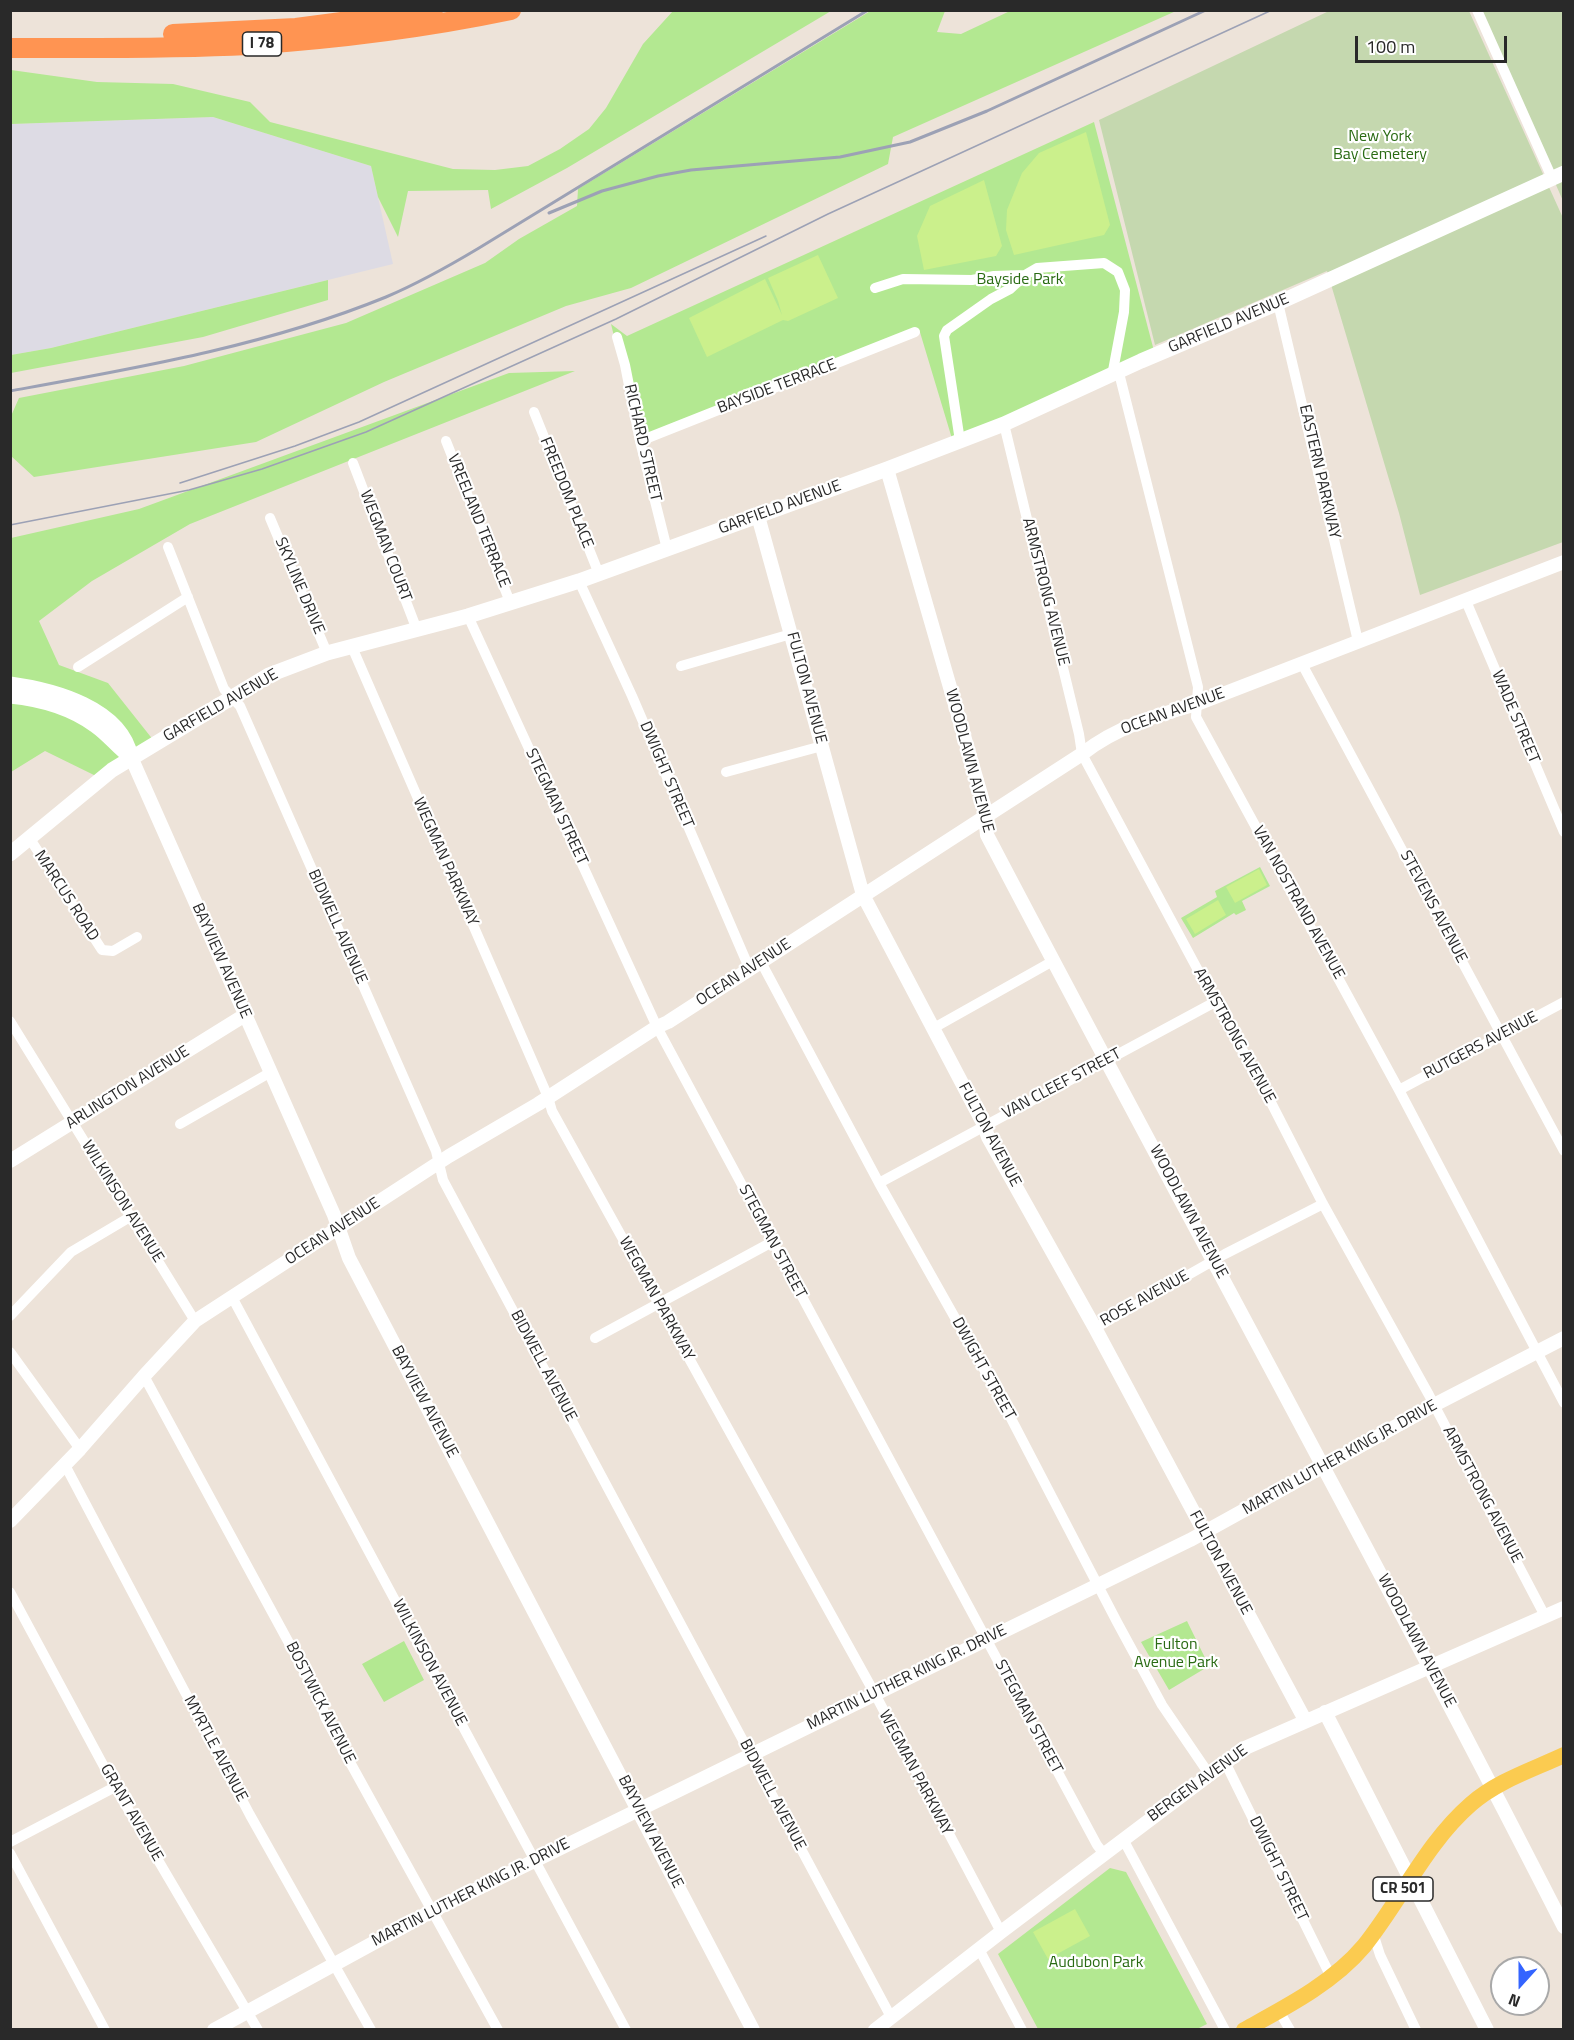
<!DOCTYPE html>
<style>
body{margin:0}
#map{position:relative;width:1574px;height:2040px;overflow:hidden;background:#ede3d9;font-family:"Titillium Web",sans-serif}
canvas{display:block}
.frame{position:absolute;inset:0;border:12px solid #292929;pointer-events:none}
.north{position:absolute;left:1490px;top:1956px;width:60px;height:60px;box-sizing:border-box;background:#fff;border:2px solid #a9a9a9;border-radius:50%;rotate:201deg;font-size:16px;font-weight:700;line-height:24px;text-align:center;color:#292929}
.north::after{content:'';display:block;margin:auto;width:21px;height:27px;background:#3464ff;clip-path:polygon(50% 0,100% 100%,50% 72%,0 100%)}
.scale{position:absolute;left:1355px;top:36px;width:152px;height:27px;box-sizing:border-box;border:3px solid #292929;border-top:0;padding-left:8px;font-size:18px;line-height:21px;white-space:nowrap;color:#292929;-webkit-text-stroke:4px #fff;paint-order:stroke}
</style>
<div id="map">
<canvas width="1574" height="2040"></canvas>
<div class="frame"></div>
<div class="north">N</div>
<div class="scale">100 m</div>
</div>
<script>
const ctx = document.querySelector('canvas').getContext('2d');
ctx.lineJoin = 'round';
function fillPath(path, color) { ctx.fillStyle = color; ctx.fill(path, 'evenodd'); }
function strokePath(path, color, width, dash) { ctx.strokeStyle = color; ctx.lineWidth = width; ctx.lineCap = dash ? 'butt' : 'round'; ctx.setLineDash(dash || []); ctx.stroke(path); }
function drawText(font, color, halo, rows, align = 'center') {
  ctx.font = font + ' "Titillium Web",sans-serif'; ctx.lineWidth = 4.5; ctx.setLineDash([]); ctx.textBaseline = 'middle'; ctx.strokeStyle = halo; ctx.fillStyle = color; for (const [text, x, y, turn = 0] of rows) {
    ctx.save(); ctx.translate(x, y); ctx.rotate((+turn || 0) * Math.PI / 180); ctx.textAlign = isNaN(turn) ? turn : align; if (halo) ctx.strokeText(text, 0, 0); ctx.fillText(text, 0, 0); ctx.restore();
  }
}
fillPath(new Path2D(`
 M213,117L371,166L393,264L51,348L11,355L10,124Z`), '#dddbe4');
fillPath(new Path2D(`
 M872,10L945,11L937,32L961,34L1010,11H1176L893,137L888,164L631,288L566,306L384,382L256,442L34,477L11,456V416L19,398L184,366L346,323L485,263L519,239L577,206L578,189Z
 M673,11H831L567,168L491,209L488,190L408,191L398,237L378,197L371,166L213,117L11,124V70L97,82L173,84L250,102L270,122L453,169L495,170L528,166L560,149L589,129L606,108L643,44Z
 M1094,122L1154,351L953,442L919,329L639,438L611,324L627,336Z
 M328,280V300L203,337L11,373V355L51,348Z
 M575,371L190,524L92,581L39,621L59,665L108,683L154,741L98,777L45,751L11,772V538L139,509L509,373Z
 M1260,867L1270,886L1242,901L1246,910L1236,915L1234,913L1193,938L1181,918L1217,897L1215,891Z
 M1187,1621L1209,1666L1169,1690L1141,1642Z
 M404,1641L424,1680L384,1702L362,1664Z
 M1110,1868L1126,1872L1207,2024L1195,2030L1038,2029L998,1954Z`), '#b3e891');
fillPath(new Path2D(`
 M1329,11H1469L1563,218V542L1420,595L1399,513L1327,271L1155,345L1099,120Z
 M1480,11H1563V201Z`), '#c5d8af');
fillPath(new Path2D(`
 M1086,132L1110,225L1104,235L1014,255L1006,230L1007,210L1022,173L1039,153Z
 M984,180L1002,246L996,256L924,270L917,236L930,206Z
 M818,255L838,298L788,321L783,320L707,357L689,318L765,279L782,315L778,301L768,278Z
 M1259,869L1267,885L1235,903L1226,887Z
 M1218,900L1226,915L1195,934L1186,919Z
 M1075,1909L1090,1936L1048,1959L1033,1932Z`), '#cbf08c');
strokePath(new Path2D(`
 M1477,10L1552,178
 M875,288L903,279L972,280L994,276L1025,275
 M1278,303L1358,641
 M617,337L625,365L640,441L667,549
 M1119,373L1198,687L1196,717L1399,1090L1564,1403
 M534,412L599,574
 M1004,424L1079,734L1082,754L1215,1002L1259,1079L1323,1204L1429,1395L1545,1616
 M446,441L510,602
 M640,441L915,332
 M960,441L944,336L947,330L991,299L1010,289L1025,275L1037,268L1104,263L1118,272L1125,290L1124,312L1112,376
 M353,463L417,630
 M270,518L327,653
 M168,547L224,689L240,706L436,1151L443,1180L891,2017
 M579,581L632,696L750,970
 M1466,601L1564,832
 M468,616L657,1027L1097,1845L1104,1854
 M352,647L548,1097L552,1111L875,1694L1001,1932
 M1302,664L1564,1151
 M681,666L791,634
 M78,667L188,597
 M726,772L822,746
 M30,839L102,950L113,951L137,937
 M761,962L879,1183L1003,1403L1117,1622L1162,1705L1209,1774
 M10,1021L195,1321
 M932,1029L1053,961
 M1399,1090L1564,1002
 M180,1124L271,1072
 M879,1183L1215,1002
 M232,1297L626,2030
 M10,1316L71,1252L130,1217
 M1095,1328L1225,1254L1323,1204
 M595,1338L772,1242
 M10,1352L80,1449
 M144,1376L321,1702L325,1717L498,2030
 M65,1465L250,1815L371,2030
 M10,1592L115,1787L258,2030
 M1225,1762L1331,1977
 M1123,1839L1225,2030
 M10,1842L115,1787
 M10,1853L105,2030
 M1373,1933L1380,1955L1416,2030
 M979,1949L1022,2030
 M1279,2011L1290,2030`), '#fff', 10);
strokePath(new Path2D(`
 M887,469L984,805L987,835C1178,1200 1377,1560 1564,1927
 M758,516L863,895L984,1125L988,1137L1095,1328L1305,1720
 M131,757L334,1215L349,1258L753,2030
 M10,1161L245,1015
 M10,1521L80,1449L144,1376L195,1321L449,1156L538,1104L657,1027L668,1022L1082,754C1116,727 1157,715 1197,704L1564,562
 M1325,1712L1487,2030
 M214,2030L432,1911L1190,1540L1434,1405L1564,1338
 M875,2030L1001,1932L1245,1748L1564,1608`), '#fff', 14);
strokePath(new Path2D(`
 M10,684C54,690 121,708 131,757
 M10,696C40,699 72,708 96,726C109,735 118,748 131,757
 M10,854L112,770L269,675L327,653L468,616L579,581L887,469L1004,424L1141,361L1278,303L1564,173`), '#fff', 15);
strokePath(new Path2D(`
 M1244,2030C1286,2007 1333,1983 1364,1946C1401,1900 1426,1843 1471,1804C1497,1781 1532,1770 1564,1755`), '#fbcb50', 16);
strokePath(new Path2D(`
 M173,34L296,28L433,10
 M10,48C90,48 169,49 248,45C337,39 425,28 511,10`), '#ff9452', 20);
strokePath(new Path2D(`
 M180,483L295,446L359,422L766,236
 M10,525L189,490L262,469L366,432L616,319L828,214L1272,10`), '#9ca1b5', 1.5);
strokePath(new Path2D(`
 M549,213L602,191L658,176L691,170L840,157L910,142L987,111L1206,10
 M10,391C137,368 266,346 386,297C419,283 449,266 479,248L868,10`), '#9ca1b5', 3);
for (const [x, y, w] of [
 [262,44,39],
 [1403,1889,60]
]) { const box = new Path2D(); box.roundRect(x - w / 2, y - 12, w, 24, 4.5); ctx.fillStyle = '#fff'; ctx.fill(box); strokePath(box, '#292929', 1.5); }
drawText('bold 15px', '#292929', null, [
 ["I 78",262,44],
 ["CR 501",1403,1889]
]);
drawText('16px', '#2a6b14', '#fff', [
 ["New York",1380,137],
 ["Bay Cemetery",1380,155],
 ["Bayside Park",1020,280],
 ["Fulton",1176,1645],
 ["Avenue Park",1176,1663],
 ["Audubon Park",1096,1963]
]);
drawText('16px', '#292929', '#fff', [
 ["GARFIELD AVENUE",1229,324,-23],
 ["BAYSIDE TERRACE",777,387,-21],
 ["RICHARD STREET",642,443,77],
 ["EASTERN PARKWAY",1319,472,77],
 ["FREEDOM PLACE",566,493,68],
 ["GARFIELD AVENUE",780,508,-20],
 ["VREELAND TERRACE",478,521,68],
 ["WEGMAN COURT",385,546,69],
 ["SKYLINE DRIVE",299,586,67],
 ["ARMSTRONG AVENUE",1045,592,76],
 ["FULTON AVENUE",806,688,75],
 ["GARFIELD AVENUE",221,706,-30],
 ["OCEAN AVENUE",1173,712,-20],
 ["WADE STREET",1515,717,67],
 ["WOODLAWN AVENUE",969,761,75],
 ["DWIGHT STREET",666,775,67],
 ["STEGMAN STREET",556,807,65],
 ["WEGMAN PARKWAY",445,862,66],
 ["MARCUS ROAD",66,896,57],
 ["VAN NOSTRAND AVENUE",1298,903,61],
 ["STEVENS AVENUE",1433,907,62],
 ["BIDWELL AVENUE",337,927,66],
 ["BAYVIEW AVENUE",221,961,66],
 ["OCEAN AVENUE",744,973,-33],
 ["ARMSTRONG AVENUE",1234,1036,61],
 ["RUTGERS AVENUE",1481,1046,-28],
 ["VAN CLEEF STREET",1062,1084,-28],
 ["ARLINGTON AVENUE",128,1088,-32],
 ["FULTON AVENUE",989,1135,62],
 ["WILKINSON AVENUE",122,1202,58],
 ["WOODLAWN AVENUE",1188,1212,62],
 ["OCEAN AVENUE",333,1232,-33],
 ["STEGMAN STREET",772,1242,62],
 ["WEGMAN PARKWAY",656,1299,61],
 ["ROSE AVENUE",1145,1299,-29],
 ["BIDWELL AVENUE",543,1366,62],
 ["DWIGHT STREET",983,1369,61],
 ["BAYVIEW AVENUE",424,1402,62],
 ["MARTIN LUTHER KING JR. DRIVE",1340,1458,-29],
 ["ARMSTRONG AVENUE",1482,1495,62],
 ["FULTON AVENUE",1220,1563,62],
 ["WOODLAWN AVENUE",1416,1641,62],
 ["WILKINSON AVENUE",429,1663,62],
 ["MARTIN LUTHER KING JR. DRIVE",907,1678,-26],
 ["BOSTWICK AVENUE",320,1703,63],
 ["STEGMAN STREET",1028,1717,62],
 ["MYRTLE AVENUE",215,1749,62],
 ["WEGMAN PARKWAY",915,1773,62],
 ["BERGEN AVENUE",1198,1784,-36],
 ["BIDWELL AVENUE",772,1795,62],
 ["GRANT AVENUE",131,1813,60],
 ["BAYVIEW AVENUE",650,1832,63],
 ["DWIGHT STREET",1278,1869,64],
 ["MARTIN LUTHER KING JR. DRIVE",471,1893,-27]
]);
</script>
